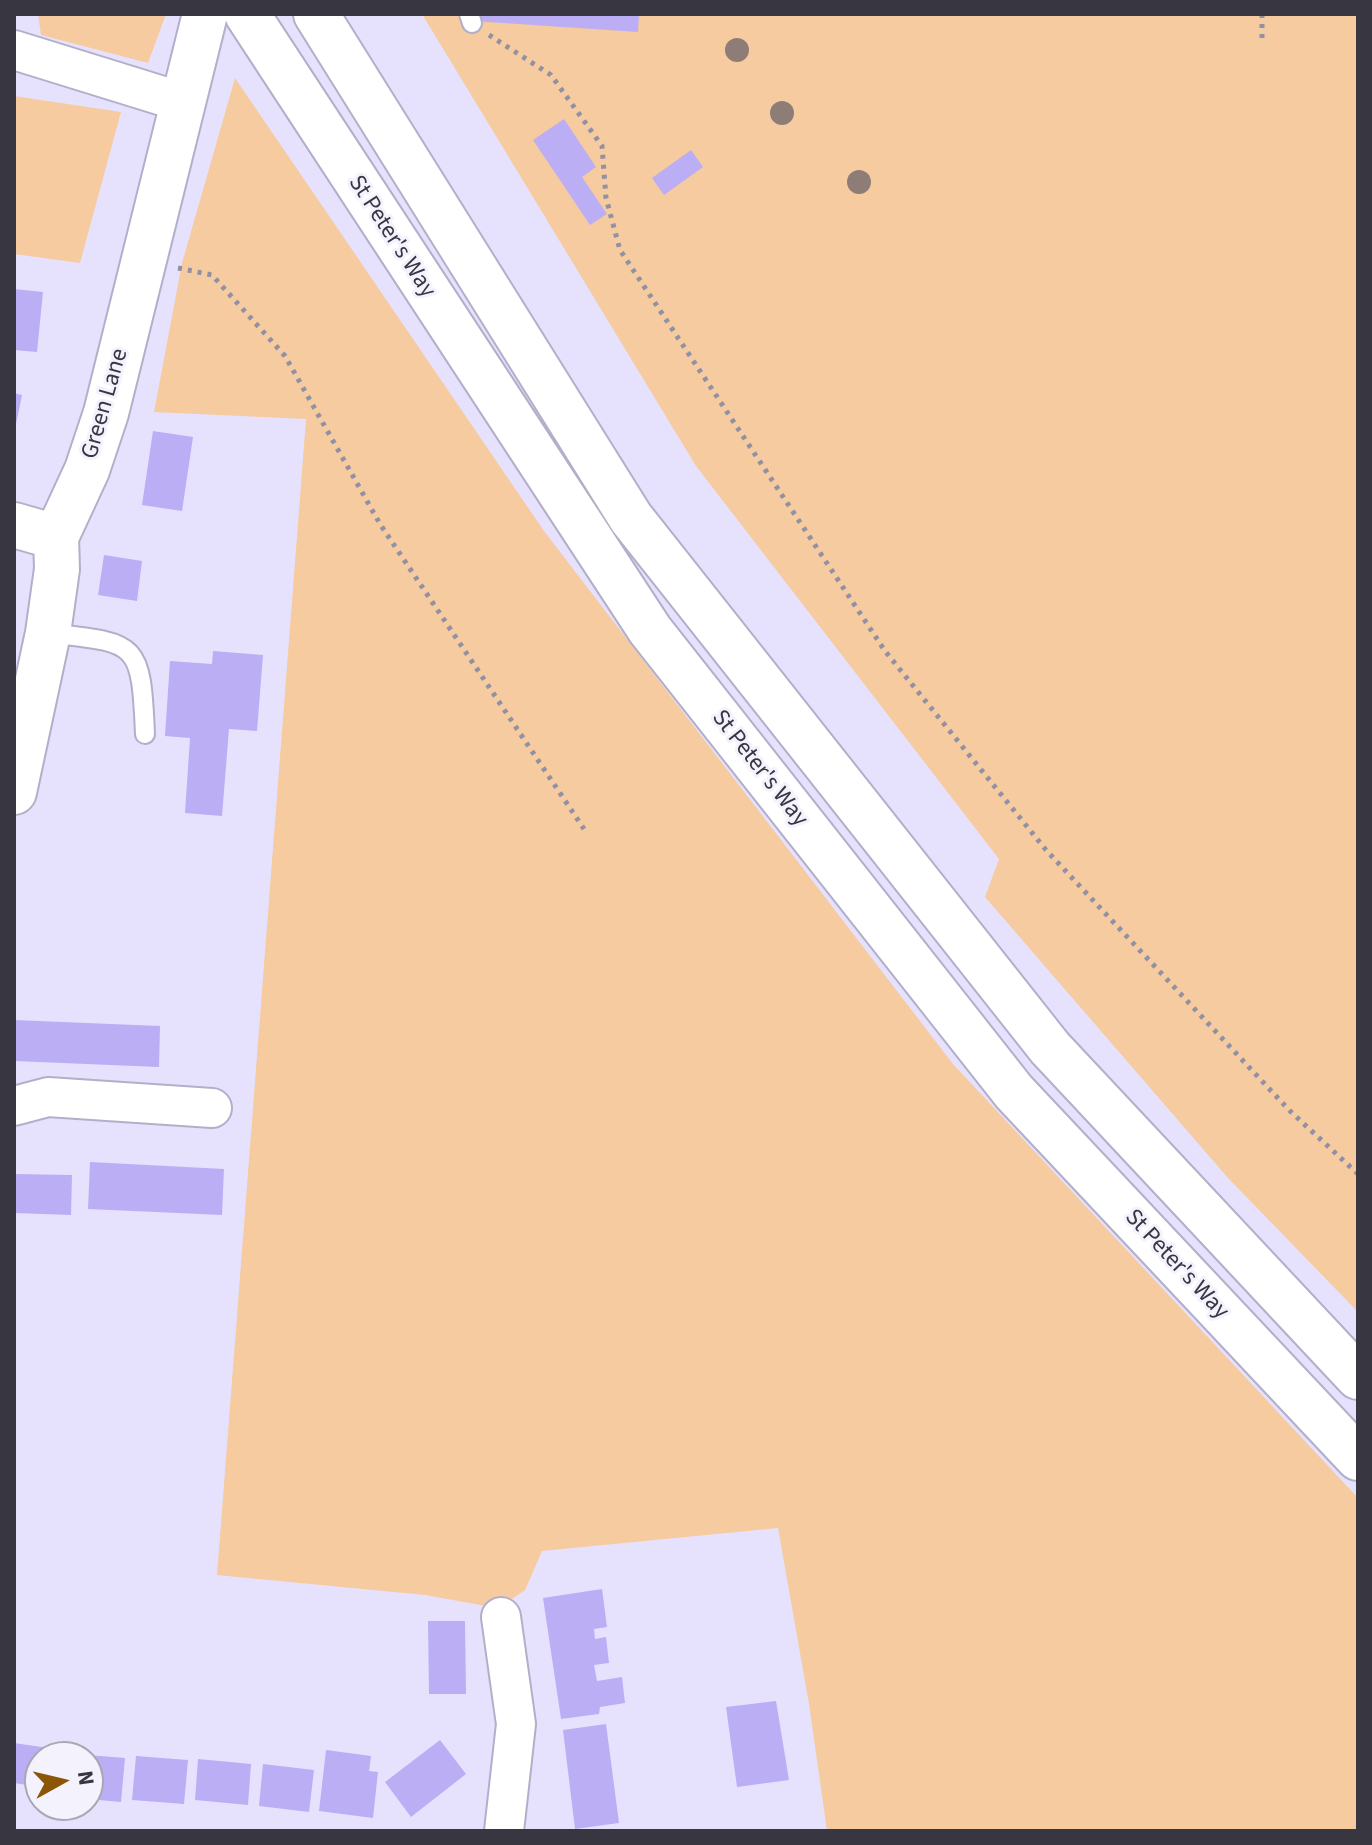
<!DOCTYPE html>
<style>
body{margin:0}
#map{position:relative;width:1372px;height:1845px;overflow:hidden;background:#e6e2fe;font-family:"Source Sans 3",sans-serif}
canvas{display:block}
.frame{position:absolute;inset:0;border:16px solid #383741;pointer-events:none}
.north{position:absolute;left:24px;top:1741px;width:80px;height:80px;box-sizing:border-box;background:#f3f2fd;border:2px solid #a8a7b2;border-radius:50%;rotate:82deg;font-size:22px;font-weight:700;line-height:32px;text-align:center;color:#383741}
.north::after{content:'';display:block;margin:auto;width:28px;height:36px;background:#8b5606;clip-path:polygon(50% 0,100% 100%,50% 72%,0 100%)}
</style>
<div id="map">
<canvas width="1372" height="1845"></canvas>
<div class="frame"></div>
<div class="north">N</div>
</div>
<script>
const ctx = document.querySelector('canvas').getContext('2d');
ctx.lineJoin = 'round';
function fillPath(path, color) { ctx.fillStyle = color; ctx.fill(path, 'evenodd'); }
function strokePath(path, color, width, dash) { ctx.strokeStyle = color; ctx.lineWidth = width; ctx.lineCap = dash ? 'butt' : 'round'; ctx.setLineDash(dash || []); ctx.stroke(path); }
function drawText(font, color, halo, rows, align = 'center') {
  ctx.font = font + ' "Source Sans 3",sans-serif'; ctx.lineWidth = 6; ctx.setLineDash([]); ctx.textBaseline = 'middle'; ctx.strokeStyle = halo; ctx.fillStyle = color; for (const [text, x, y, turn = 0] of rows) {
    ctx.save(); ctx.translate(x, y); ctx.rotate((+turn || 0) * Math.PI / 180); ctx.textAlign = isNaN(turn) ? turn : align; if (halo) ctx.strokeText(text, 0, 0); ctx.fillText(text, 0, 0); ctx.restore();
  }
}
fillPath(new Path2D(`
 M38,14H166L148,63L41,35Z
 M422,14H1358V1312L1228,1178L985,897L999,859L696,466Z
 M235,78L544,531L953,1064L1358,1498V1831H827L809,1704L778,1528L542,1551L525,1590L509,1601L486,1606L425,1595L217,1575L306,419L154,412L182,263Z
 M14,96L121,112L80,263L14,254Z`), '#f5cb9f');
fillPath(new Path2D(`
 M474,14H639L638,32L473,21Z
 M564,119L596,167L582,177L607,214L590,225L533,140Z
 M691,150L703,167L664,195L652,178Z
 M14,289L43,292L37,352L14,350Z
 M14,393L22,395L15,429H14Z
 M153,431L193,437L182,511L142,505Z
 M104,555L142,561L137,601L98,595Z
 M213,651L263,655L257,731L229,729L222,816L185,813L190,738L165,736L170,661L212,664Z
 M14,1020L160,1026L159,1067L14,1061Z
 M90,1162L224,1169L222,1215L88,1209Z
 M14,1174L72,1175L71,1215L14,1213Z
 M602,1589L607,1627L594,1629L595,1639L606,1637L609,1663L594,1665L597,1681L622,1677L625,1703L600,1707L599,1714L561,1719L543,1598Z
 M428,1621H465L466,1694H429Z
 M776,1701L789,1780L737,1787L726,1707Z
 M606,1724L619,1823L575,1829L563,1730Z
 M440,1740L466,1774L411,1817L385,1782Z
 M14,1743L56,1749L55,1757H40V1787L14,1783Z
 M326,1750L371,1756L369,1771L378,1772L373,1818L319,1811Z
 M88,1755L125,1758L121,1802L88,1799Z
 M136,1756L188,1760L184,1804L132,1800Z
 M198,1759L251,1764L248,1805L195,1800Z
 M263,1764L314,1770L309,1812L259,1806Z`), '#bbaef5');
const lane = new Path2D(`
 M469,14L472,23
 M48,633C138,643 141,641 145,734`);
const street = new Path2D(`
 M14,50L182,102
 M14,1106L48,1097L212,1108
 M501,1617L516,1724L504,1831`);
const secondary = new Path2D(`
 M14,525L56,537
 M14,792L48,633L57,569L56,537L87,470L106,413L205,14`);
const primary = new Path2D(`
 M247,14L650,630L1014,1092L1358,1458
 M316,14L631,518L1050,1048L1358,1377`);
strokePath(lane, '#b3afc9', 22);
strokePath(street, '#b3afc9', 42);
strokePath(secondary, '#b3afc9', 48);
strokePath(primary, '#b3afc9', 48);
strokePath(new Path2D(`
 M1262,14V39
 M489,35L551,75L602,146L606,198L620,250L885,651L1046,850L1290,1111L1358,1174
 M178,268L212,275L285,356L380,524L584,829`), '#9290a3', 5, [4, 6]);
strokePath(lane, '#fff', 18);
strokePath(street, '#fff', 38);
strokePath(secondary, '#fff', 44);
strokePath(primary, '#fff', 44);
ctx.fillStyle = '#8e7d76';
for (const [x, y] of [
 [737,50],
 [782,113],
 [859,182]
]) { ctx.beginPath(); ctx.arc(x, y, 12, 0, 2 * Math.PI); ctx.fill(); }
drawText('24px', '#383741', '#f3f2fd', [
 ["St Peter's Way",391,237,57],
 ["Green Lane",106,404,-74],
 ["St Peter's Way",759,769,52],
 ["St Peter's Way",1176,1265,47]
]);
</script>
